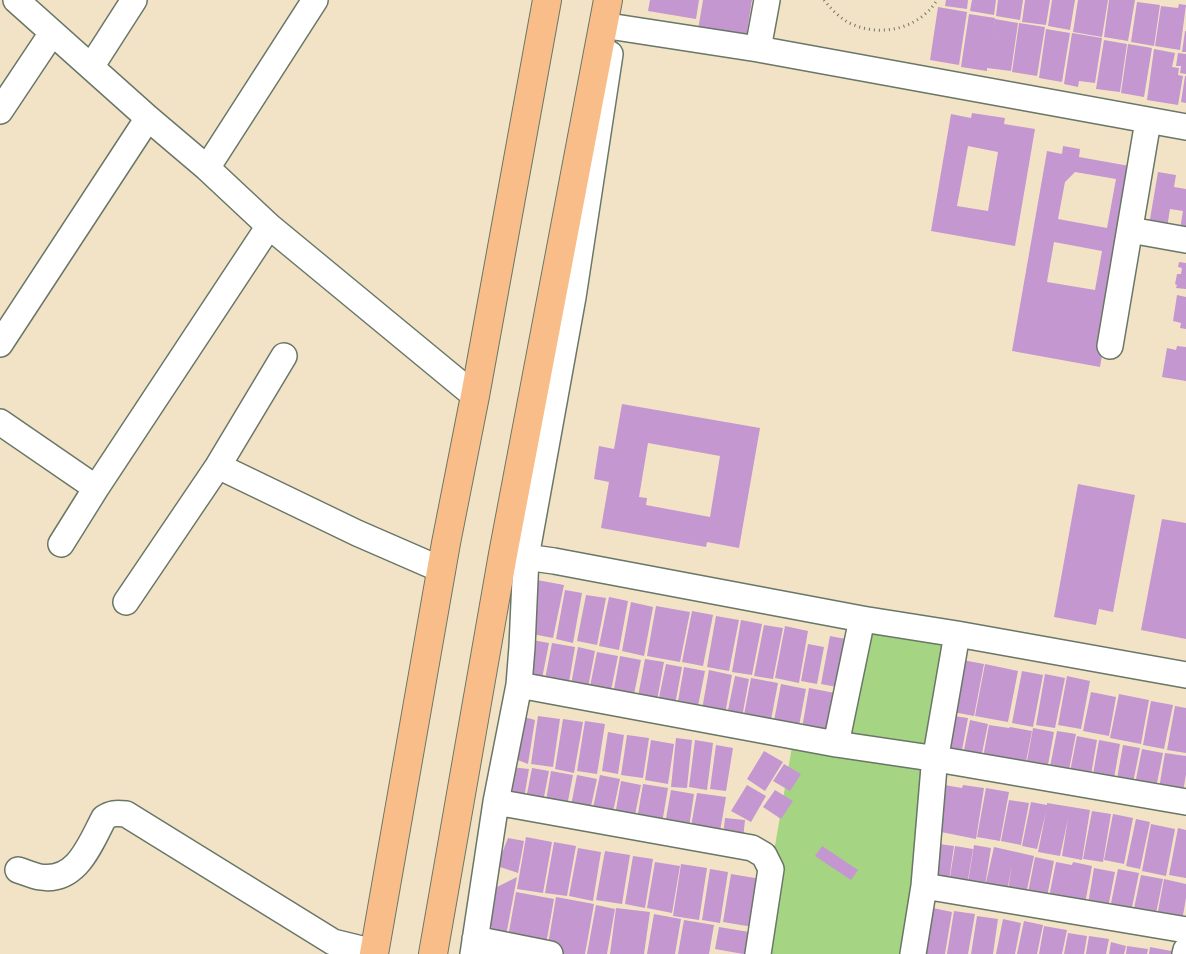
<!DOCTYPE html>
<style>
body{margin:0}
canvas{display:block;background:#f2e3c7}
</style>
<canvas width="1186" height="954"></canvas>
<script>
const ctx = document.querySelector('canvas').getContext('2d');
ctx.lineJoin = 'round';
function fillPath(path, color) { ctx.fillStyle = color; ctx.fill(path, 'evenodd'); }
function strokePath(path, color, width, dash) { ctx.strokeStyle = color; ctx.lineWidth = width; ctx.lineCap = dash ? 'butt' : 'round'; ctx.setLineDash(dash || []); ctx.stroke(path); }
fillPath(new Path2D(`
 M862,619L957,634L911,954H758L771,869L794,735L836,744Z`), '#a5d583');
fillPath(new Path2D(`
 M650,0H699L696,19L648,11Z
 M703,0H752L746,38L698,30Z
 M946,0H968L967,9L945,6Z
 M972,0H996L994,15L970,11Z
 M998,0H1023L1020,20L996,16Z
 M1025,0H1050L1046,25L1022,22Z
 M1052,0H1075L1070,30L1048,26Z
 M1078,0H1108L1102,37L1073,32Z
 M1109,0H1135L1128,41L1104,37Z
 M1137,2L1160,5L1154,46L1131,42Z
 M1179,4L1186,5L1180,50L1155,46L1161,6L1178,8Z
 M938,7L967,12L959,65L930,60Z
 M969,14L995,18L992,38L995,19L1018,23L1011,71L987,68V71L961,67Z
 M1019,23L1045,27L1037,76L1012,72Z
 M1046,29L1070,33L1062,82L1039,78Z
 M1185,31H1186V52H1182Z
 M1072,33L1102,38L1095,83L1079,81L1078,87L1064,84Z
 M1104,40L1127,44L1120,92L1096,89Z
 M1128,44L1152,48L1144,97L1121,93Z
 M1154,49L1175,53L1172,67L1179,68L1178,75L1183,76L1178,105L1147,100Z
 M1178,53L1186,54V74L1180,73L1181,66H1176Z
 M1185,76H1186V103L1181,102Z
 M972,113L1005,118L1004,124L1035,129L1015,246L931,231L951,114L971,118ZM968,146L998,152L988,211L957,206Z
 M1063,146L1080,149L1079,157L1135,167L1100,367L1012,351L1047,151L1062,154ZM1075,172L1116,179L1107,228L1058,219L1065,182ZM1054,242L1102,251L1095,290L1047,282Z
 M1158,172L1176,175L1174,187L1186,189V230L1180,229L1183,211L1170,209L1167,228L1149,225Z
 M1179,262L1186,263V289L1176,288L1177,285L1175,284L1177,274H1181L1182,268L1178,267Z
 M1177,295L1186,297V329L1180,328L1181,323L1173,321Z
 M1177,346L1186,347V381L1162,377L1167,348L1176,350Z
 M622,404L760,428L739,548L707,542L706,547L601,528L609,482L594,479L599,446L614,449ZM648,443L720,456L710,517L646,505L647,498L639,497Z
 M1078,484L1135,495L1113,612L1099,609L1096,625L1054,617Z
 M1162,519L1186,523V639L1141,630Z
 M537,580L564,585L553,638L527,633Z
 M565,590L582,593L573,643L556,639Z
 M586,595L606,598L597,645L577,641Z
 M609,597L628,601L619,650L599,646Z
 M631,602L653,607L644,656L622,651Z
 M656,606L690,612L680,662L647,656Z
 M692,611L713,615L703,666L682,662Z
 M716,616L739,620L729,671L707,667Z
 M741,620L762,624L752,675L732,672Z
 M764,625L783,628L773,679L754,676Z
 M785,626L808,631L799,683L775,678Z
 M830,636L851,640L842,688L821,684Z
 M527,639L549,643L541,684L519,680Z
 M552,643L575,647L568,688L544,684Z
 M808,644L824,647L817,684L801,681Z
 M578,647L595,651L587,693L570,690Z
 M597,652L618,656L609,700L588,696Z
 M620,656L641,660L632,704L612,700Z
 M645,659L664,662L656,706L637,702Z
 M957,659L984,664L974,716L948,711Z
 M666,664L682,667L674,710L657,707Z
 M985,664L1018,671L1008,722L975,716Z
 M684,667L705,671L696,716L676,713Z
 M709,670L732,675L724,720L701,715Z
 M1022,671L1043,675L1033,727L1012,723Z
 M1045,674L1065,678L1055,728L1036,725Z
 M735,676L749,679L741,723L726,720Z
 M1067,676L1090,681L1081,729L1058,725Z
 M751,678L778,683L770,725L743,720Z
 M781,684L806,689L798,731L773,726Z
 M809,688L840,694L832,740L801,734Z
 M1091,692L1116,697L1109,736L1083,731Z
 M1119,694L1149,700L1141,744L1110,738Z
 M1151,701L1173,705L1164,749L1143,745Z
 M1175,706L1186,708V753L1167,750Z
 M947,715L968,718L960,761L939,757Z
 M538,716L560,719L553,767L531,764Z
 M524,717L535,720L528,764L515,759Z
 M563,719L583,722L574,773L555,769Z
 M970,720L988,724L980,763L962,760Z
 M585,721L605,724L597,774L577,771Z
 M989,725L1009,728L1010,727L1032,731L1024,772L982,763Z
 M1033,728L1054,732L1046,776L1025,772Z
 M1057,731L1076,734L1067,780L1048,777Z
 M608,732L624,735L618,774L602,771Z
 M627,735L649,738L643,778L621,775Z
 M1077,736L1097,740L1090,781L1069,777Z
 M676,738L692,740L687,788L671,787Z
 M651,740L674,744L668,784L645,780Z
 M695,740L713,743L707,790L689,787Z
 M1099,740L1120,744L1113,784L1092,780Z
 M716,745L733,748L726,791L710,789Z
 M1123,745L1140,748L1132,788L1116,784Z
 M1142,749L1163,753L1155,793L1134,789Z
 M764,751L783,762L765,791L747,779Z
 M1165,753L1186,756V774L1182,798L1158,794Z
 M784,764L801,774L790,791L773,781Z
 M511,767L529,769L523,804L508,792Z
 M532,768L549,771L542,807L525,804Z
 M551,771L573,775L566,811L545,807Z
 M577,775L597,779L589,815L570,811Z
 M600,775L620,779L611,821L591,817Z
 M621,781L641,785L633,825L614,821Z
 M643,784L668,788L661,829L636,825Z
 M938,784L962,788L963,785L984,788L976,839L931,830Z
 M747,785L766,796L751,822L731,811Z
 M986,788L1009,792L1000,841L977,837Z
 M671,790L694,794L688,834L664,830Z
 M775,790L793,801L781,819L763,807Z
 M697,793L726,797L719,837L690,832Z
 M1009,800L1029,803L1021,845L1001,841Z
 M1031,802L1047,805V803L1090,810L1082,860L1062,856L1068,819L1060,856L1038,852L1046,812L1037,849L1022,846Z
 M1092,811L1111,814L1103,862L1083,859Z
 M1113,814L1133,818L1124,864L1104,860Z
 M725,818L745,820L743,839L723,836Z
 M1136,819L1150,822L1140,869L1126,866Z
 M1151,824L1175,829L1166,876L1142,871Z
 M1178,828L1186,830V878L1169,875Z
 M526,837L552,842L543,893L517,889Z
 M508,838L524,841L518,873L497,866Z
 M554,842L576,846L567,896L545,893Z
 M932,843L954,846L948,887L926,883Z
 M974,845L991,848L984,892L967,889Z
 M822,846L858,870L851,880L815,856Z
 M955,846L973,849L966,892L948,889Z
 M994,847L1034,856L1025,899L1007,895L1012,865L1006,896L984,891Z
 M578,848L601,852L593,901L569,896Z
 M605,851L630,855L622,904L596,900Z
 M633,856L653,859L645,908L625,904Z
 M1035,857L1054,861L1046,902L1027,898Z
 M655,862L680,866L672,913L647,908Z
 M1056,862L1072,865L1073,862L1092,866L1084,909L1048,902Z
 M681,864L707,868L699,920L673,916Z
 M1094,868L1115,872L1107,913L1087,910Z
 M710,869L728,872L720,923L702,920Z
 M1118,869L1139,873L1130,917L1109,913Z
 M731,874L761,879L753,927L723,922Z
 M1141,875L1163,879L1154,923L1132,918Z
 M517,877L505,941L490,926L497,887Z
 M1164,879L1186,884V898L1181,927L1156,922Z
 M516,892L554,899L545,950L507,943Z
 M556,897L594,904L585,954H564L547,951Z
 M596,905L615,909L607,954H587Z
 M923,906L952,912L945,954H914Z
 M616,908L650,912L644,954H610Z
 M954,911L975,914L968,954H947Z
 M654,914L681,919L675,954H647Z
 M977,916L998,919L993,954H971Z
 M1003,919L1021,923L1015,954H996Z
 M684,920L714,925L709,954H678Z
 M1024,921L1043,925L1037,954H1017Z
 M1044,926L1067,930L1062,954H1039Z
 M719,927L755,933L751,954H743L715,949Z
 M1068,933L1087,936L1084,954H1064Z
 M1089,936L1109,939L1106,954H1086Z
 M1111,942L1126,946L1124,954H1109Z
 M1127,946L1148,949L1147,954H1126Z
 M1150,947L1182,953V954H1149Z`), '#c497d0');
const minor = new Path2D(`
 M16,0L148,118L207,168L269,226L475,396
 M615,27L758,49L1186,127
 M758,49L767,0
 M91,67L134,0
 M0,111L52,33
 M207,168L315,0
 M1130,230L1186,240
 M0,344L148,118
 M1110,346L1148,121
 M0,422L96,488
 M218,466L357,533L442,570
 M61,544L96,488L269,226
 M511,555L554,561L862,619L957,634L1186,675
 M126,602L218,466L284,356
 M519,685L836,744L931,758L1186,802
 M836,744L862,619
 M496,802L752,848L764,855L771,869L758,954
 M18,870C25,872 33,876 40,877C77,883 90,844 104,818C111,813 116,813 126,814L333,942L374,952
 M924,886L934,767L957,634
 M475,939L550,954
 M473,954L496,802L519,685L522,647L526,557L573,297L610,54
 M913,954L924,886L1186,930
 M1185,954L1186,950`);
const highway = new Path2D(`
 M374,954L446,543L475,396L547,0
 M433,954L503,554L608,0`);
strokePath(minor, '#697767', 28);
strokePath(highway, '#697767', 30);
strokePath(new Path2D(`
 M824,0C832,10 841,20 854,25C883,37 920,28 937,0`), '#697767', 3, [1, 4]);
strokePath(minor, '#fff', 25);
strokePath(highway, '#f8bd88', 28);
</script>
